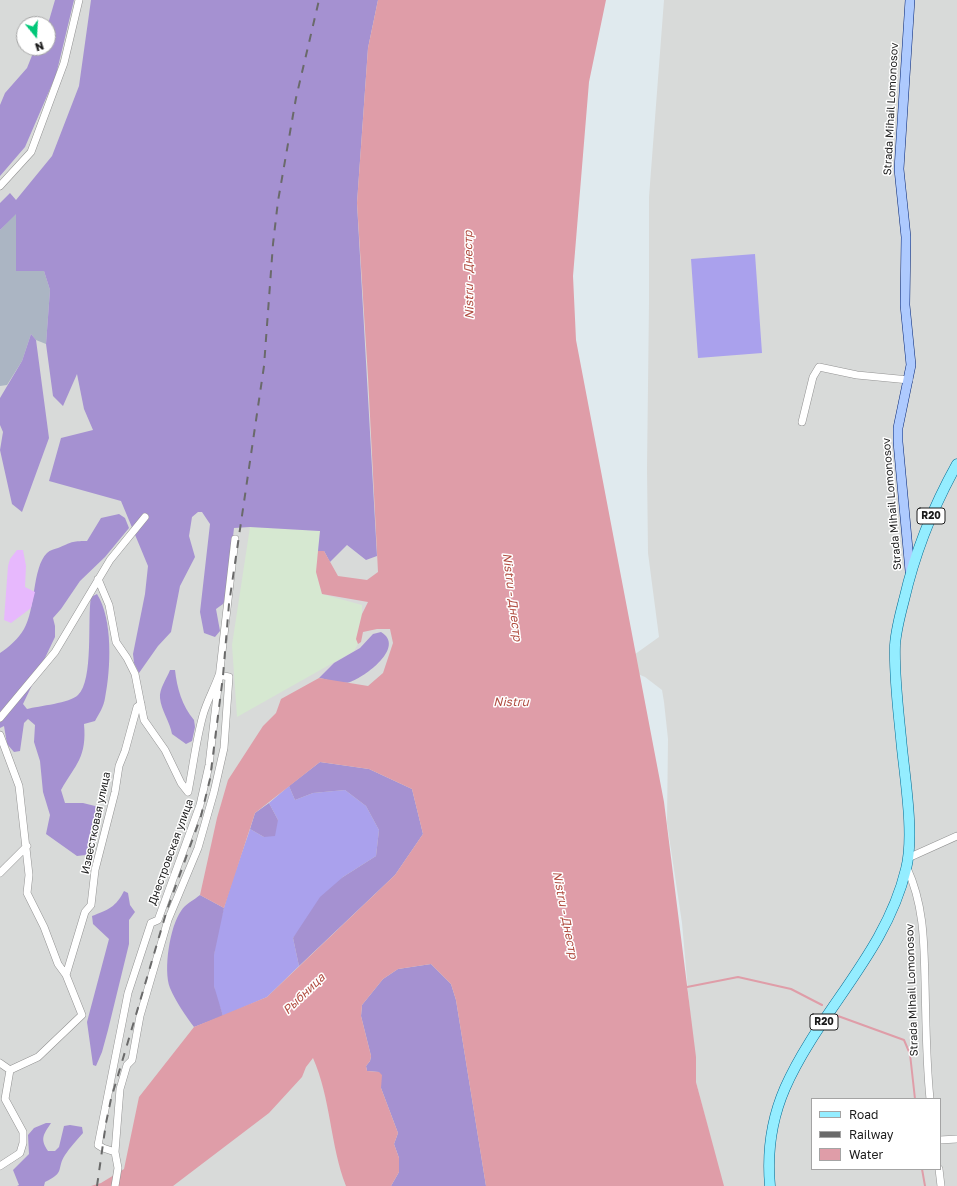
<!DOCTYPE html>
<meta charset="utf-8">
<style>
body{margin:0}
#map{position:relative;width:957px;height:1186px;overflow:hidden;background:#e0eaee;font-family:"Golos Text",sans-serif}
canvas{display:block}
.legend{position:absolute;left:811px;top:1098px;width:130px;height:72px;box-sizing:border-box;background:#fff;border:1px solid #a4a4a4;margin:0;padding:5px 7px;list-style:none;font-size:12px;color:#1c1c1c}
.legend li{display:flex;align-items:center;gap:8px;height:20px}
.legend b{width:20px;border:1px solid #a4a4a4}
.north{position:absolute;left:16px;top:16px;width:40px;height:40px;box-sizing:border-box;background:#fff;border:1px solid #a4a4a4;border-radius:50%;rotate:162deg;font-size:11px;font-weight:700;line-height:16px;text-align:center;color:#1c1c1c}
.north::after{content:'';display:block;margin:auto;width:14px;height:18px;background:#00c778;clip-path:polygon(50% 0,100% 100%,50% 72%,0 100%)}
</style>
<div id="map">
<canvas width="957" height="1186"></canvas>
<ul class="legend">
<li><b style="height:5px;background:#94edff"></b>Road</li>
<li><b style="height:5px;background:#6a6a6a"></b>Railway</li>
<li><b style="height:11px;background:#df9da8"></b>Water</li>
</ul>
<div class="north">N</div>
</div>
<script>
const ctx = document.querySelector('canvas').getContext('2d');
ctx.lineJoin = 'round';
function fillPath(path, color) { ctx.fillStyle = color; ctx.fill(path, 'evenodd'); }
function strokePath(path, color, width, dash) { ctx.strokeStyle = color; ctx.lineWidth = width; ctx.lineCap = dash ? 'butt' : 'round'; ctx.setLineDash(dash || []); ctx.stroke(path); }
function drawText(font, color, halo, rows, align = 'center') {
  ctx.font = font + ' "Golos Text",sans-serif'; ctx.lineWidth = 3; ctx.setLineDash([]); ctx.textBaseline = 'middle'; ctx.strokeStyle = halo; ctx.fillStyle = color; for (const [text, x, y, turn = 0] of rows) {
    ctx.save(); ctx.translate(x, y); ctx.rotate((+turn || 0) * Math.PI / 180); ctx.textAlign = isNaN(turn) ? turn : align; if (halo) ctx.strokeText(text, 0, 0); ctx.fillText(text, 0, 0); ctx.restore();
  }
}
fillPath(new Path2D(`
 M0,0H493L615,1186H0ZM24,24H48V48H24Z
 M664,0H957V1186H723L696,1082L682,923L667,823L668,739L664,702L662,690L645,677L633,672L631,657L659,637L648,553L647,468L649,303V197ZM812,1099H940V1169H812Z`), '#d8dad9');
fillPath(new Path2D(`
 M250,527L320,531L316,572L322,594L362,605V614L356,639L358,644L354,651L237,717L232,645Z`), '#d6e8d1');
fillPath(new Path2D(`
 M16,213V271H44L50,290L46,344L36,340L31,334L22,361L7,385L0,386V230Z`), '#abb5c3');
fillPath(new Path2D(`
 M755,254L762,353L698,358L691,259Z
 M289,786L295,800L313,793L345,790L366,806L379,830L376,856L343,877L293,938L299,966L267,997L223,1016C220,1006 215,996 214,986C207,943 236,872 250,829L264,837L278,820L269,803Z`), '#aaa1ed');
fillPath(new Path2D(`
 M55,0H74L56,75L25,147L0,176V105L5,93L27,68L35,48H48V24Z
 M91,0H378L368,48L357,203L377,556L366,560L347,545L330,562L324,551H318L320,531L250,527L234,528L226,598L223,604L216,609L220,631L215,637L204,633L200,612L210,524L202,512H198L192,517L189,536L195,557L180,586L171,632L158,646L139,673L134,663L133,654L145,594L148,566L121,501L49,481L61,438L93,430L84,409L77,374L63,406L53,396L46,344L50,290L44,271H16V214L0,230V203L10,193L16,200L52,156L79,86Z
 M31,334L36,340L49,438L22,512L12,504L0,450L3,432L0,425V398L22,361Z
 M119,514L125,518L129,528L105,557L80,581L61,609L53,618L55,626V637L23,704L27,709C39,706 70,703 78,695C94,680 87,619 91,597L97,594C113,619 111,669 105,698C104,706 99,714 95,721L84,724C87,757 76,764 61,790L65,803H83L99,807L95,843L86,855L77,856L46,834L50,815L43,792L40,761L34,742L35,725L28,719L24,723L20,751L14,752L7,744L4,726L0,728V653C9,647 18,639 24,629C36,609 32,568 47,553C50,550 55,549 58,548C72,542 71,541 87,541L101,518Z
 M381,632C406,647 365,677 350,682C342,685 327,679 319,678L334,663L360,648L373,634Z
 M170,670H175C177,688 182,706 194,720L195,727L192,741L186,744L172,734C170,722 161,710 160,698C159,689 167,678 170,670Z
 M320,762L369,769L412,789L423,834L395,875L299,966L293,938L320,897L343,877L376,856L379,830L366,806L345,790L313,793L295,800L289,786Z
 M269,803L278,820L275,836L264,837L250,829L255,813Z
 M124,891L128,893L130,905L135,912L129,920V944L108,1030L102,1052L96,1066L93,1065L87,1022L109,939L93,924L92,916C108,910 116,907 124,891Z
 M200,895L224,908L214,955V986L223,1016L194,1027C185,1015 176,1002 170,988C163,970 170,926 181,911C185,904 194,900 200,895Z
 M431,964L451,984L456,1000L486,1186H391L399,1172V1158L394,1144L398,1133L381,1088L379,1072L367,1071L366,1066L370,1061L371,1056L361,1016L362,1005L383,979L398,969Z
 M46,1123H51C43,1135 40,1139 48,1151H55L59,1147L64,1126L70,1125L82,1127L83,1133C77,1140 70,1147 65,1155C56,1169 66,1172 45,1182L44,1186H17L19,1185L13,1170L29,1154L28,1135L34,1128Z`), '#a591d1');
fillPath(new Path2D(`
 M17,550H23L26,566L25,587L35,592L31,608L11,623L4,620L8,566L10,559Z`), '#e7b8fd');
fillPath(new Path2D(`
 M378,0H606L589,82L573,276L576,340L664,802L696,1057V1082L724,1186H486L456,1000L451,984L431,964L398,969L383,979L362,1005L361,1016L371,1056L370,1061L366,1066L367,1071L379,1072L382,1075L381,1088L398,1133L394,1144L399,1158V1172L391,1186H346C330,1145 331,1099 313,1058L306,1067L302,1077L269,1113L173,1186H91L101,1183L124,1169L139,1097L194,1027L267,997L395,875L423,834L412,789L369,769L320,762L255,813L224,908L200,895L217,818L228,780L263,726L276,713L281,699L319,678L368,686L383,673L393,643L390,629H377L363,632L361,642L358,644L356,639L362,614L368,602L322,594L316,572L318,551H324L338,576L367,580L378,572L368,377L357,203L368,48Z`), '#df9da8');
strokePath(new Path2D(`
 M687,987L738,977L791,989L822,1005
 M838,1016L904,1040L910,1054L915,1099
 M922,1169L925,1186`), '#df9da8', 2);
const street = new Path2D(`
 M0,186L31,152L64,63L79,0
 M802,422L813,377L819,367L857,375L909,380
 M98,579L109,605L116,642L127,658L135,674L144,720L165,750L181,783L188,792C193,767 196,740 203,715C207,701 214,689 219,675L229,677L224,748L214,792L198,848L168,920L140,1016L132,1060L127,1065L120,1089L115,1152L118,1168L115,1186
 M0,718L55,652L110,560L145,517
 M0,735L19,786L29,875L27,893L44,927L58,964L66,975
 M908,858L957,836
 M907,868C924,905 924,942 925,982C926,1021 926,1060 930,1099
 M0,873L27,846
 M0,1063L10,1070L5,1099L23,1132V1143L20,1153L0,1166
 M10,1070L38,1057L82,1015L66,975L85,912L91,905L95,870L115,792L119,766L125,751L137,707L141,704
 M940,1140L957,1139
 M115,1152L103,1148L98,1145L128,993L151,923L158,920L200,805L209,765L235,539
 M939,1169L941,1186`);
const secondary = new Path2D(`
 M910,0L899,169L906,237L905,305L911,365L898,428V442L910,571`);
const primary = new Path2D(`
 M770,1186C767,1153 772,1118 785,1088C819,1011 886,953 906,869C915,834 904,774 901,738C898,707 894,676 895,645C896,630 900,615 904,600C915,552 933,507 957,464`);
strokePath(street, '#939393', 8);
strokePath(secondary, '#002275', 10);
strokePath(primary, '#006b93', 11);
strokePath(street, '#fff', 7);
strokePath(secondary, '#aecafe', 9);
strokePath(primary, '#94edff', 10);
strokePath(new Path2D(`
 M97,1186L106,1123L111,1099L167,910L201,816L210,779L223,676L229,604L264,366L273,244L278,201L296,98L319,0`), '#6a6a6a', 2, [8, 8]);
for (const [x, y, w] of [
 [931,516,28],
 [824,1022,28]
]) { const box = new Path2D(); box.roundRect(x - w / 2, y - 8, w, 16, 3); ctx.fillStyle = '#fff'; ctx.fill(box); strokePath(box, '#1c1c1c', 1); }
drawText('bold 10px', '#1c1c1c', null, [
 ["R20",931,516],
 ["R20",824,1022]
]);
drawText('11px', '#1c1c1c', '#fff', [
 ["Strada Mihail Lomonosov",891,109,-87],
 ["Strada Mihail Lomonosov",892,504,-95],
 ["Известковая улица",96,823,-78],
 ["Днестровская улица",171,852,-70],
 ["Strada Mihail Lomonosov",912,990,-92]
]);
drawText('italic 12px', '#b14e42', '#fff', [
 ["Nistru - Днестр",469,275,-91],
 ["Nistru - Днестр",512,597,83],
 ["Nistru",511,702],
 ["Nistru - Днестр",565,915,79],
 ["Рыбница",304,994,-44]
]);
</script>
